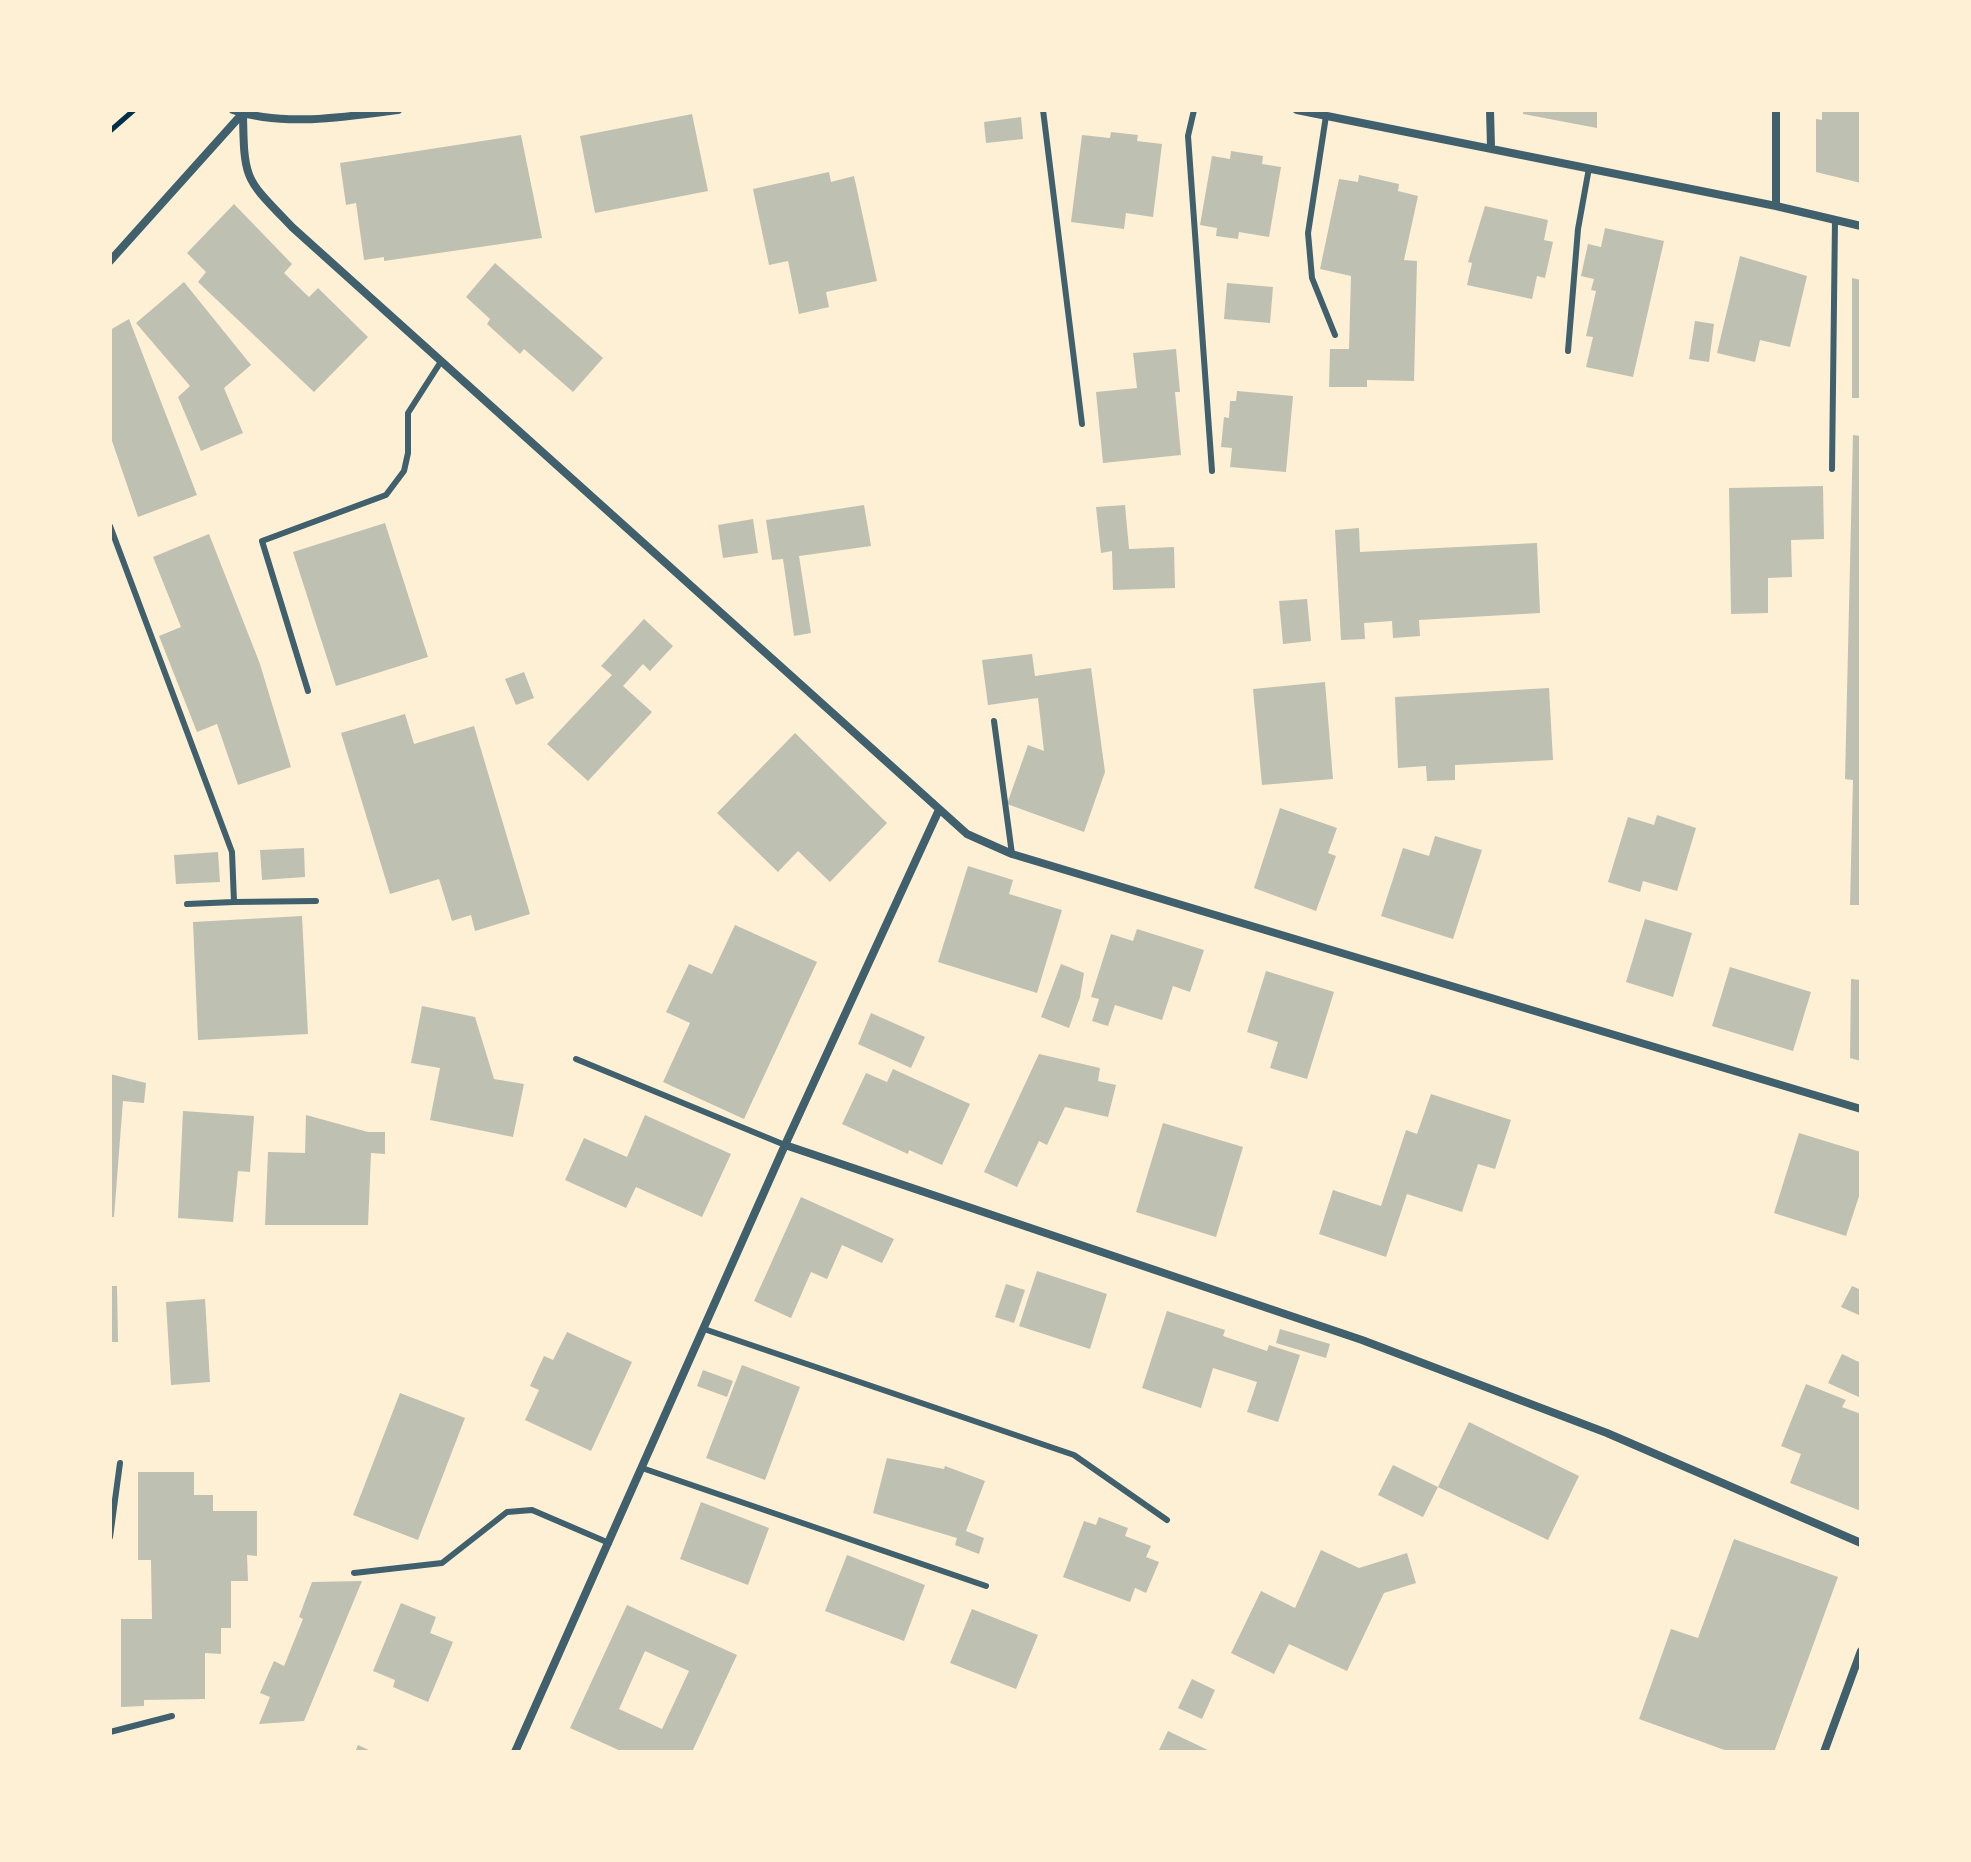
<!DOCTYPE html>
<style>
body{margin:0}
#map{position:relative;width:1971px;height:1862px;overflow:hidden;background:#fdf0d5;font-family:Signika,sans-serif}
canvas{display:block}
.frame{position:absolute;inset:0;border:112px solid #fdf0d5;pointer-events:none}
</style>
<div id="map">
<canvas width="1971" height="1862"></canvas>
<div class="frame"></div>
</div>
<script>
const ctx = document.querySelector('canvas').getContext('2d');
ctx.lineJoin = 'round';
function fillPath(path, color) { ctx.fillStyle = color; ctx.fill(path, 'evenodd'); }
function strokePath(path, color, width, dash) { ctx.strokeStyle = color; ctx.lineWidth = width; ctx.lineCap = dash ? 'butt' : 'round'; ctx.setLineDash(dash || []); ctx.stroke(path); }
fillPath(new Path2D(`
 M1523,110H1597V128L1523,114Z
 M1822,110H1861V183L1816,172V119L1822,120Z
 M692,114L708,191L595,213L580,136Z
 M1021,117L1023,139L986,143L984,122Z
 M1111,132L1138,135L1137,141L1162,144L1153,217L1126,213L1124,229L1071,222L1082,135L1110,138Z
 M521,135L542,238L384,261V257L364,260L356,203L346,205L340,163Z
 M1231,151L1263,156L1262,164L1281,167L1269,237L1239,232L1238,239L1216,236L1217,228L1200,225L1212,156L1230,159Z
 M829,172L831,182L854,176L877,281L826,292L829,307L799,314L788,261L769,265L753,189Z
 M1359,175L1399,184L1398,191L1418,196L1404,260L1417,261L1414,381L1367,380V387H1329L1330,349H1349L1351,276L1320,269L1339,179L1358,182Z
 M234,204L292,264L284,273L309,297L318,288L368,337L314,392L198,282L206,272L187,253Z
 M1485,206L1548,220L1544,240L1553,242L1545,278L1537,276L1532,299L1467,285L1472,263L1468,262Z
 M1605,228L1664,241L1633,377L1586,367L1593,337L1586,336L1596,291L1591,290L1594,279L1581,276L1588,244L1601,247Z
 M1740,256L1807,276L1790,347L1760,340L1755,362L1717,353Z
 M495,263L603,358L573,392L524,349L520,354L487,324L490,319L466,297Z
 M1852,278L1861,280V398H1852Z
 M184,282L251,365L224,388L243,433L201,451L178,397L190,386L136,323Z
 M1227,283L1273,287L1270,323L1224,319Z
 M129,319L197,495L138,517L110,435V330Z
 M1695,321L1714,324L1709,362L1689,359Z
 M1176,349L1180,392H1175L1181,455L1103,463L1096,392L1137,388L1133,353Z
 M1237,391L1293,396L1286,472L1230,467L1232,448L1221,447L1224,417L1229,418L1230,401H1236Z
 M1853,435L1861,436V905H1850L1853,780L1845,779Z
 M1823,486L1824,539L1791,540L1792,577L1768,578V613L1731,614L1729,488Z
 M864,505L871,546L799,556L811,633L794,636L783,559L772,560L766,520Z
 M1125,505L1129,549L1174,547L1175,588L1113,590L1112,551L1101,553L1096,507Z
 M753,519L758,553L723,558L718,525Z
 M385,523L428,657L336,686L293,552Z
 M1359,528L1360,552L1537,543L1540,613L1419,620L1420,636L1393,638L1392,621L1364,623L1365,639L1341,640L1335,530Z
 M209,534L260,664L291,767L238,785L217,724L197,732L159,636L181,627L153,557Z
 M1307,599L1311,641L1283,644L1279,601Z
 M644,619L673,646L650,671L643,664L623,686L652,712L588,781L547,744L612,675L601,666Z
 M1032,654L1035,676L1091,668L1105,772L1084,832L1007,804L1028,745L1044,751L1038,698L988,705L982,660Z
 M524,672L534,698L516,705L505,679Z
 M1325,682L1333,779L1262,785L1253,689Z
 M1549,688L1553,760L1455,765V780L1427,781L1426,766L1398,768L1395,697Z
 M405,714L414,744L474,726L530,914L475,931L471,915L452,921L439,879L390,894L341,733Z
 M795,733L887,823L830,882L798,851L778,872L717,813Z
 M1280,808L1337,828L1328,853L1336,856L1316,911L1254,888Z
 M1657,815L1696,828L1677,891L1643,881L1640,892L1608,882L1628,817L1654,825Z
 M1435,836L1482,850L1453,939L1381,916L1403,848L1429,856Z
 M304,848L305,877L262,880L260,850Z
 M218,852L220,882L176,884L174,855Z
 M968,866L1013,880L1009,894L1062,910L1037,993L938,962Z
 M302,916L308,1034L198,1040L193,922Z
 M1645,919L1692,933L1673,997L1626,982Z
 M735,925L817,962L744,1119L663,1082L690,1023L666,1012L689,964L712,974Z
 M1137,929L1204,950L1190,992L1173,986L1162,1020L1115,1005L1108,1026L1092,1021L1099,999L1091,997L1111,934L1133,941Z
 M1061,964L1084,973L1080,997L1069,1028L1041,1017Z
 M1730,967L1811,992L1793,1051L1712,1026Z
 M1266,971L1334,992L1307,1079L1270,1068L1278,1042L1247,1032Z
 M1851,979L1861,980V1061L1850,1058Z
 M422,1006L475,1017L494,1079L524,1084L513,1137L430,1120L440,1068L411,1063Z
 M871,1013L925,1037L911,1068L858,1044Z
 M1039,1054L1100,1068L1098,1081L1116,1085L1108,1117L1065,1107L1047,1145L1039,1141L1017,1187L984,1172Z
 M893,1069L970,1104L942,1165L909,1150L908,1154L842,1124L866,1073L887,1082Z
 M110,1074L146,1083L144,1103L123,1101L114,1217H110Z
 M1431,1094L1511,1120L1495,1169L1478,1164L1462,1212L1407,1194L1386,1257L1319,1234L1333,1190L1381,1206L1406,1130L1417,1134Z
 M183,1111L254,1116L250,1172L238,1171L233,1222L178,1218Z
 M306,1115L368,1132H385V1154L371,1153L368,1225H265L268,1152L305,1153Z
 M645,1115L731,1154L702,1217L636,1187L626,1208L565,1180L584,1138L627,1157Z
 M1163,1123L1243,1147L1216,1237L1136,1212Z
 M1799,1133L1861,1152V1190L1846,1236L1774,1213Z
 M801,1197L894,1239L882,1263L842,1245L827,1279L811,1272L791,1318L754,1301Z
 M1037,1271L1107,1294L1090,1349L1019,1326Z
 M1006,1284L1025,1290L1014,1323L995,1317Z
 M110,1286H117L118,1342H110Z
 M1852,1286L1861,1290V1316L1841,1307Z
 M205,1299L210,1382L171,1385L166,1302Z
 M1167,1311L1225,1330L1223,1336L1267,1351L1269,1345L1300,1355L1278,1422L1247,1412L1257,1382L1213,1368L1201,1408L1142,1388Z
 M1280,1329L1330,1344L1326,1358L1276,1343Z
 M567,1332L632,1362L591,1451L525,1420L539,1390L530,1386L544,1356L553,1360Z
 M1842,1354L1861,1363V1398L1828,1383Z
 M742,1365L800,1387L765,1480L706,1458Z
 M703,1370L733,1381L727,1397L697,1386Z
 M1806,1384L1846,1400L1842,1407L1861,1414V1511L1790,1483L1801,1454L1781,1446Z
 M400,1393L465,1418L418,1540L353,1515Z
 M1469,1422L1579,1476L1548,1540L1438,1487Z
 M887,1458L944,1469L945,1466L985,1481L966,1531L984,1538L979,1554L955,1545L957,1538L873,1513Z
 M1393,1465L1438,1487L1423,1517L1378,1495Z
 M138,1472H194V1495H213V1511H257V1556L247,1555L248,1581H231V1628H221V1654L205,1653V1699L144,1700V1706L121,1707V1619H152L151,1560H138Z
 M701,1502L769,1528L748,1585L680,1559Z
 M1099,1517L1128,1528L1125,1536L1151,1546L1146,1557L1159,1562L1146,1593L1135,1588L1130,1602L1063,1577L1084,1521L1096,1525Z
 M1734,1539L1838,1577L1774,1752H1730L1639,1719L1671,1629L1698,1638Z
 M1321,1550L1359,1568L1407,1553L1416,1583L1384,1593L1347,1671L1289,1644L1274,1674L1231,1653L1261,1591L1295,1608Z
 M847,1555L925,1585L904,1641L825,1611Z
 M362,1581L304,1721L259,1724L270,1697L260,1693L274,1661L284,1666L303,1619L299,1617L312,1582Z
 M401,1603L436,1617L430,1633L453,1642L428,1702L393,1687L395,1680L373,1671Z
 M627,1605L737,1655L692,1752H623L570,1728ZM645,1651L689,1671L662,1729L619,1709Z
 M972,1609L1038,1635L1016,1689L950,1663Z
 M1192,1679L1215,1690L1202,1719L1178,1708Z
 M1168,1731L1212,1752H1158Z
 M358,1745L373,1752H355Z`), '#bec0b2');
strokePath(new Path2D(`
 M110,131L134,110`), '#003049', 5);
strokePath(new Path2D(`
 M1043,110L1082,424
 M1194,110L1188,136L1212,471
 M1326,116L1308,233L1312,278L1335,335
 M1568,351L1578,229L1589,168
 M1832,469L1835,220
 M110,526L232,852L234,902L316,901
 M308,691L262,541L386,495L404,471L408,453V413L440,363
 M994,721L1012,854
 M187,904L234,902
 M576,1059L785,1145
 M704,1329L1074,1455L1167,1520
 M642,1468L986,1586
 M110,1537L120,1463
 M354,1573L442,1563L507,1512L532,1510L609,1543
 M110,1732L172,1716`), '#3f606c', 6);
strokePath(new Path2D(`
 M233,110C282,127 347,117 398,110
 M1297,110L1776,206L1861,226
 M1490,110L1491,147
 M1776,110V206
 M243,113C244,182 245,178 292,227L967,834L1012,854L1861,1109
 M110,261L242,114
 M785,1145L1362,1340L1607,1433L1861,1543
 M515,1752L785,1145L938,812
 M1824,1752L1861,1651`), '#3f606c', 8);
</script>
